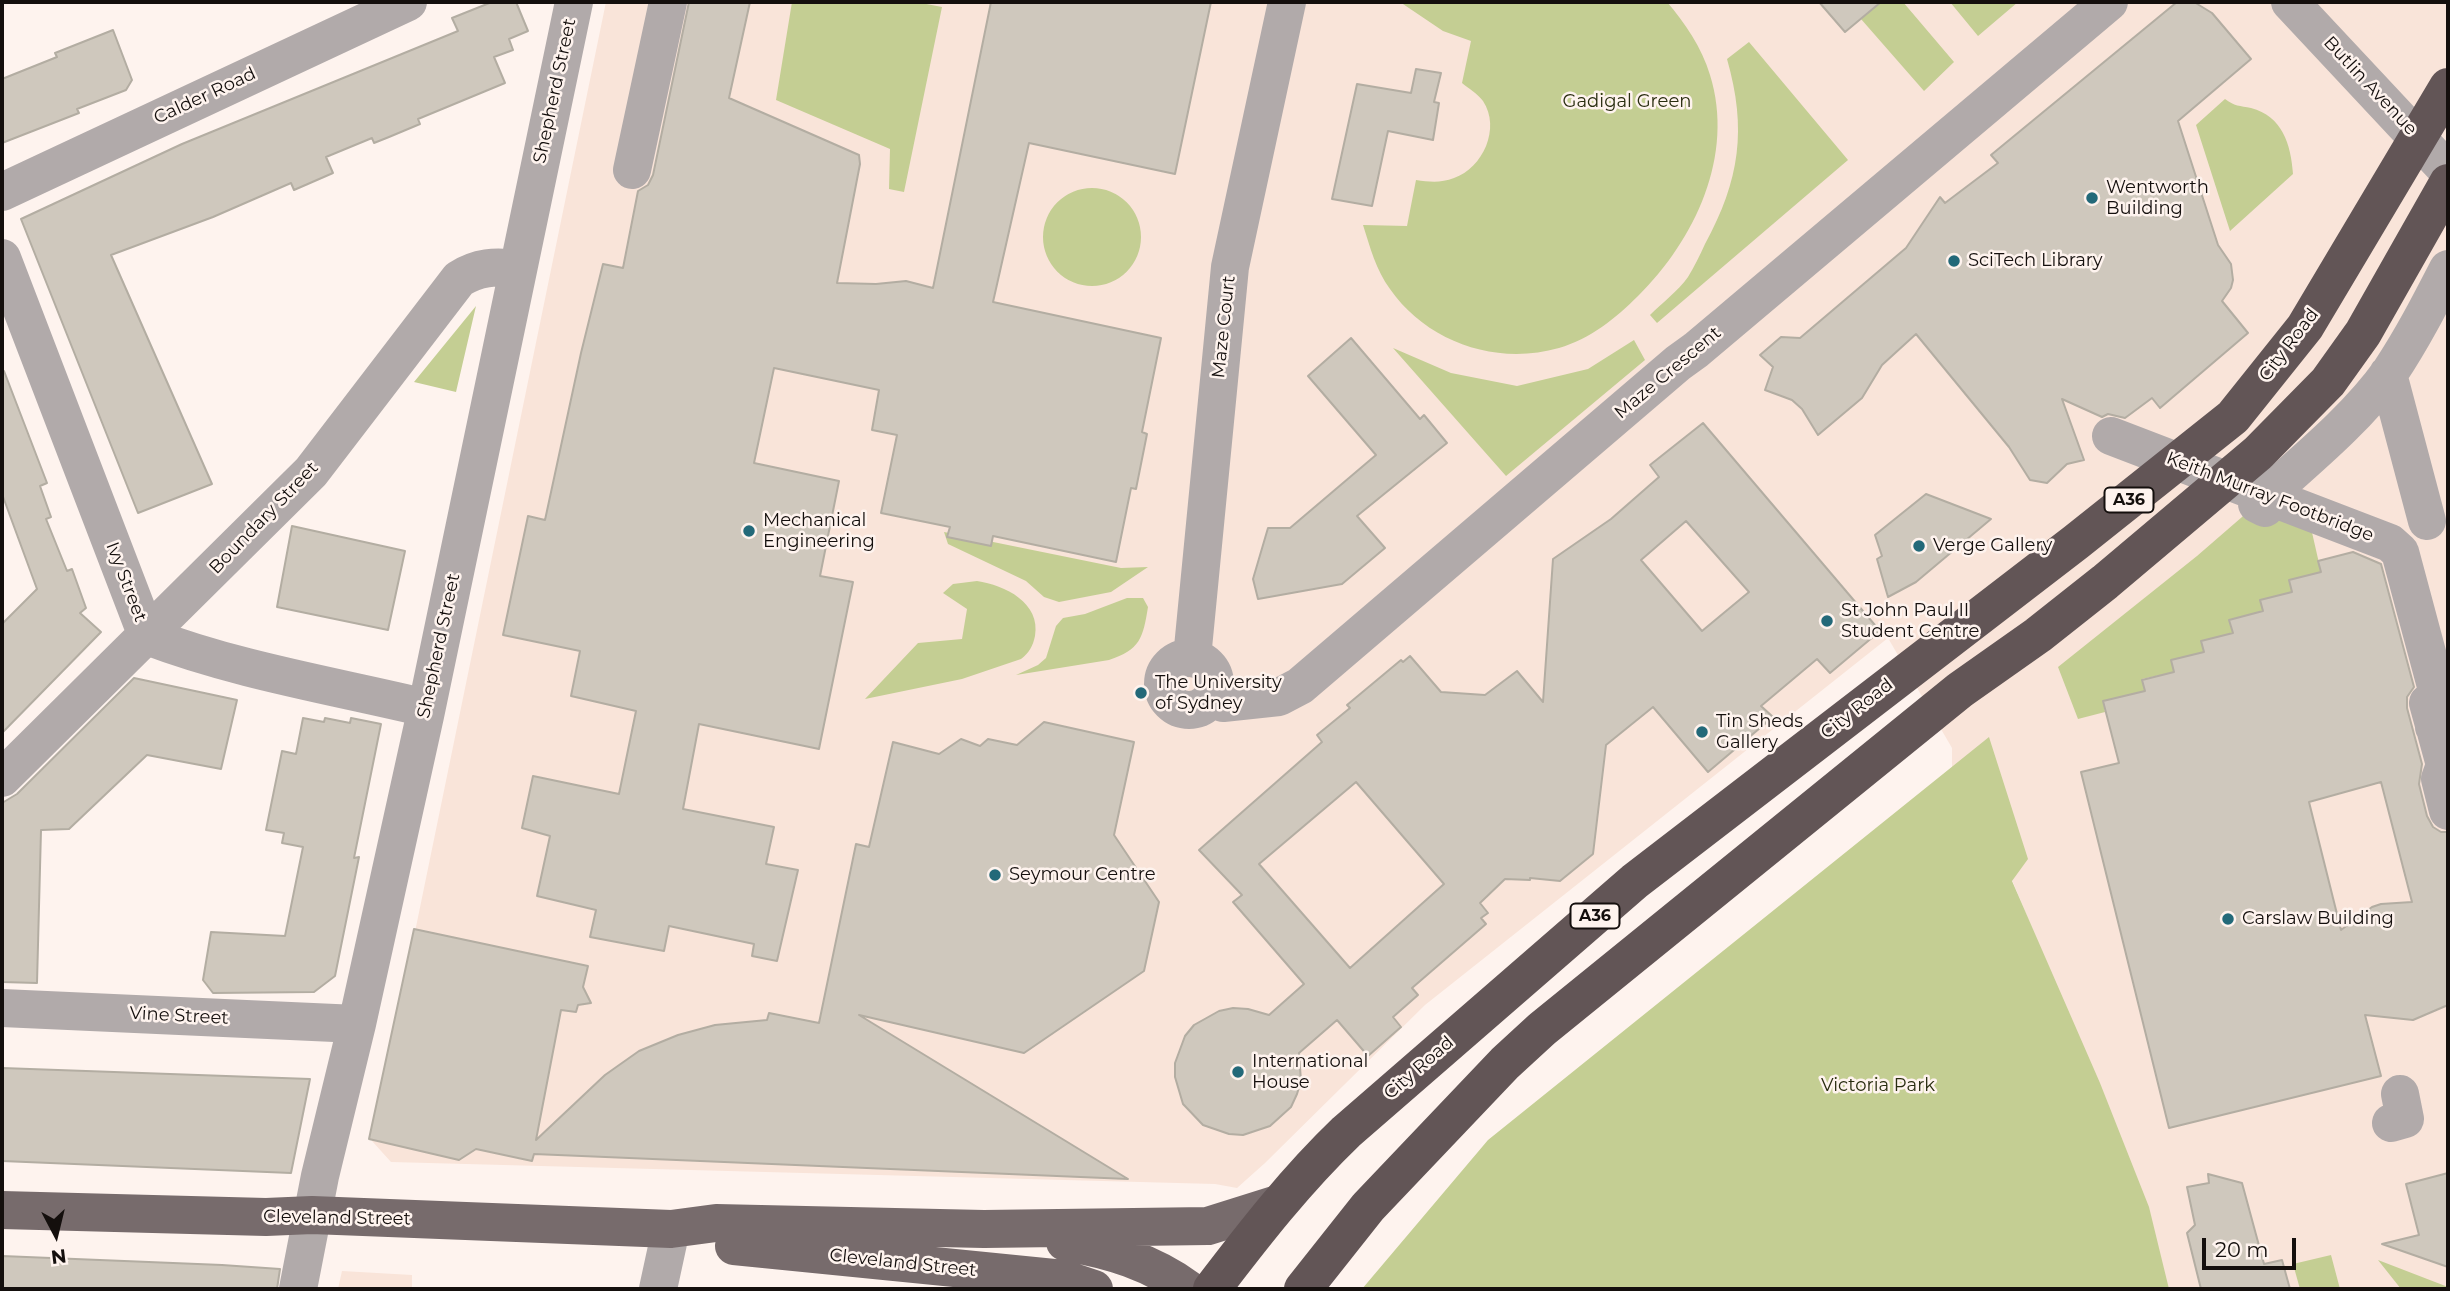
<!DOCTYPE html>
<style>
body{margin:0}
#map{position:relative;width:2450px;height:1291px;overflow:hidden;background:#fef3ee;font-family:Montserrat,sans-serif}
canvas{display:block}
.frame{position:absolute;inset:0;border:4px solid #140f0d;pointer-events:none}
.north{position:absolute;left:21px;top:1200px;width:70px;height:70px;-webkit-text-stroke:5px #fef3ee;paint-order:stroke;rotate:173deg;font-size:19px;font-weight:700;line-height:28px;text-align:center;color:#140f0d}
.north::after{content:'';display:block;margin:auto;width:24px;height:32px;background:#140f0d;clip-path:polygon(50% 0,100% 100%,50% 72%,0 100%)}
.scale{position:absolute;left:2202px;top:1238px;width:94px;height:32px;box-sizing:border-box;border:4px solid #140f0d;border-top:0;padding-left:9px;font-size:21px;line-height:24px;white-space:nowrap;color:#140f0d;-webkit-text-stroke:5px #fef3ee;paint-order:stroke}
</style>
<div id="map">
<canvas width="2450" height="1291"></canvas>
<div class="frame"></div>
<div class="north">N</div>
<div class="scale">20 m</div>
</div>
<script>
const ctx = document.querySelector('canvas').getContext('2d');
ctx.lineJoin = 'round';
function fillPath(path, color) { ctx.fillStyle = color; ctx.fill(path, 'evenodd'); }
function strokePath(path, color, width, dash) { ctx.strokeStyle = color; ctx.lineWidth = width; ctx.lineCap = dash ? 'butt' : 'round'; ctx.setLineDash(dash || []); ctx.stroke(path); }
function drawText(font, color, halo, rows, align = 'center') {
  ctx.font = font + ' Montserrat,sans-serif'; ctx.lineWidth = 5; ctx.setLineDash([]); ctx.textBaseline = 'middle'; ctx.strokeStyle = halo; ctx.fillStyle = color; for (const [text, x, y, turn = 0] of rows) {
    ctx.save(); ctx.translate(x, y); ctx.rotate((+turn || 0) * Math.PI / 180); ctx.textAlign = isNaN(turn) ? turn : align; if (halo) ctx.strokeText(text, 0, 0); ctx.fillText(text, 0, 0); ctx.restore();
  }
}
fillPath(new Path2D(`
 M606,2H2448V1289H2166L2123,1145L2012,880L1952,776V748L1888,638L1425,1005L1265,1163L1237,1188L1215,1184L391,1162L372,1141Z
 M342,1271L412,1275V1289H338Z`), '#f9e4d9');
fillPath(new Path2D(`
 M792,2H916L942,7L904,192L889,189L890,149L776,100Z
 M1400,2H1667C1685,23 1702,48 1710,75C1735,155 1695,240 1638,296C1616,318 1590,339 1559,348C1496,366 1427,342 1390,289C1376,270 1370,247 1363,225L1407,226L1416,180C1430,182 1441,183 1454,178C1483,168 1501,128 1483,101C1478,94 1468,88 1462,83L1471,41L1443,31Z
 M1881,2H1903L1954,62L1924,91L1861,19Z
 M1950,2H2018L1978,36Z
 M1749,42L1848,160L1657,323L1650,315C1662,303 1678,291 1688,277C1694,267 1700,255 1705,244C1740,180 1747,129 1727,59Z
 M2225,99C2234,106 2240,106 2251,108C2282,116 2291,144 2293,174L2230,231L2196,125Z
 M1043 237a49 49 0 1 1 98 0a49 49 0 1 1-98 0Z
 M476,306L456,392L414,382Z
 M1634,340L1645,360L1506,476L1393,348L1451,373L1517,386L1588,369Z
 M2257,504L2311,528L2321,572L2289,580L2292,592L2260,600L2263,611L2230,620L2233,633L2201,641L2204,652L2171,660L2174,672L2142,679L2145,691L2103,701L2105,712L2078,719L2058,667L2197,556Z
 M944,532L1121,568L1148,567L1111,592L1059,602L1044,597L1026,581L948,544Z
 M977,581C1005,585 1041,603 1035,636C1033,646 1029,653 1021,659L962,679L865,699L918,643L962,639L967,609L943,593L953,584Z
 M1127,598H1143L1148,607C1143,638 1140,650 1109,660L1016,675L1038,665L1046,658L1056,626L1063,618L1085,614Z
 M1989,737L2028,859L2012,881L2100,1083L2149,1207L2169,1289H1362L1488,1140Z
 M2331,1255L2340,1289H2300L2293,1264Z
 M2378,1260L2448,1287V1289H2401Z`), '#c4ce93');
const building = new Path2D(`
 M492,2H516L528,31L509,39L513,50L494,57L505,83L418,119L420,124L389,137L374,143L372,138L326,157L333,173L294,190L291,183L213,217L111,255L212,484L138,513L21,219L182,144L458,31L452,18Z
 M689,2H750L729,98L859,155L860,164L837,283L876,284L906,281L933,288L991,2H1211L1175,174L1029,143L993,302L1161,338L1142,432L1147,434L1136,489L1131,488L1116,562L993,536L991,546L947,537L950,527L881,513L897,435L872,430L879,390L774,368L754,463L839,481L820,576L853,582L819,749L699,724L683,809L774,827L766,864L798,870L777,961L752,956L754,944L669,926L664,951L590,937L596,910L537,896L550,836L522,828L533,776L619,794L636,711L571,696L580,651L503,635L528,516L545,520L581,353L603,264L623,268L638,191L648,185L653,175Z
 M1819,2H1881L1845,32Z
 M2177,2H2194L2212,13L2251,59L2178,121L2218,245L2231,264L2233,280L2231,288L2222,301L2248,333L2160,408L2152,398L2125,418L2108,414L2102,417L2062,399L2084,460L2067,464L2047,483L2030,480L2009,447L1916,334L1882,365L1862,398L1818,435L1802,409L1792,400L1765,390L1773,367L1760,355L1781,337L1800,338L1906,248L1940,197L1945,203L1998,163L1991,155Z
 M113,30L132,80L126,90L77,109L79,113L2,143V79L57,57L55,53Z
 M1416,69L1441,73L1434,102L1439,103L1433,140L1388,131L1372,206L1332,199L1357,84L1411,93Z
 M1351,338L1420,419L1424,415L1447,443L1357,516L1385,548L1342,584L1258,599L1253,579L1268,528H1290L1376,455L1308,376Z
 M2,371H4L47,483L40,486L51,517L46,519L67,571L72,569L86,608L80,613L101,632L2,733V624L37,589L2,494Z
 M1703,423L1880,631L1830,673L1817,659L1761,706L1773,717L1708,772L1653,707L1606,745L1593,854L1560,881L1530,878V880L1505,879L1480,903L1488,913L1481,918L1486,924L1412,988L1418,995L1393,1017L1401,1027L1368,1056L1337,1020L1299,1053L1301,1081L1297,1094L1291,1107L1270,1126L1243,1135L1229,1134L1203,1125L1183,1104L1175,1077V1063L1185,1036L1194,1025L1219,1011L1233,1008L1248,1009L1269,1015L1304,984L1233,902L1242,895L1199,850L1322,742L1317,735L1350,708L1347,705L1401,660L1403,662L1410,656L1441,692L1485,695L1517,671L1543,702L1553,559L1611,519L1659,477L1650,465ZM1686,521L1749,592L1702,631L1641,560ZM1356,782L1444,884L1350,968L1259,864Z
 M1926,494L1991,519L1916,582L1888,597L1877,559L1882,556L1875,535Z
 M292,526L405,551L388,630L277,607Z
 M2353,552L2381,564L2414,687L2407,697V708L2422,764L2419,784L2427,816L2433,827L2441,832H2448V1005L2413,1020L2365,1015L2381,1076L2169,1128L2081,772L2119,763L2103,701L2145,691L2142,680L2174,672L2171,660L2204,652L2201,641L2233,633L2229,620L2263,611L2260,600L2292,592L2289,580L2321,572L2318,561ZM2381,782L2412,902L2381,904L2372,907L2341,930L2309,802Z
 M134,678L237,700L221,769L147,755L69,829L41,830L37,983L2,982V803L17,794Z
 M303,718L324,722L325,718L350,723L351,718L381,724L354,858L359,857L335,976L314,992L213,993L203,980L211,932L285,936L303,847L282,843L284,833L266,830L282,751L296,754Z
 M1044,722L1134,742L1114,835L1159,902L1144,971L1024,1053L859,1015L1128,1179L534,1154L532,1161L476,1149L459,1160L369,1139L414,929L588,966L583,987L591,1003L578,1005L576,1012L561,1010L536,1140L605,1075L639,1051L678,1035L715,1025L767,1020L769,1013L819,1023L856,844L869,847L893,742L939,754L961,739L980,746L988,739L1017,745Z
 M2,1068L310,1079L291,1173L2,1161Z
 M2448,1173V1267L2382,1244L2419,1235L2406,1184Z
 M2208,1174L2242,1183L2264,1264L2282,1260L2290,1289H2201L2187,1233L2195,1225L2187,1187L2209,1183Z
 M2,1256L222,1265L280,1269L277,1289H2Z`);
fillPath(building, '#cfc8bd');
strokePath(building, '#b3ada2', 2);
strokePath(new Path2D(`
 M2290,2L2448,171
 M632,170L668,2
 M2,192L408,2
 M2,258L147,636C236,670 334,686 426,708
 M2388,374L2427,521
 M2111,436L2390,543L2400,552L2440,701L2434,727
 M2265,508L2257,504C2301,464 2356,420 2390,372C2412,339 2430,304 2448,269
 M1192,658L1230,267L1287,2
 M1163 684a26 26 0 1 1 52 0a26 26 0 1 1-52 0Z
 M1211,699L1223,703L1279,697L1300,686L1678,363L1696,350L2109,2
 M2428,703L2445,765L2440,779L2448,811
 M2,778L311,472L459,279C478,267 495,266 517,269
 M2,1008L357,1024
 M2391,1123L2405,1119L2400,1094
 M298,1289L320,1176L357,1024L425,716L574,2
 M658,1289L671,1229`), '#b1aaaa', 38);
strokePath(new Path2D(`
 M2,1210L266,1217L312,1215L671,1229L716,1223L984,1229L1208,1226L1278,1204
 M1065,1242C1111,1250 1151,1262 1188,1289
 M734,1246L1064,1279L1094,1289`), '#776b6c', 38);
strokePath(new Path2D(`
 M1212,1289C1254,1234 1296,1180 1346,1132L1635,881L2076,542L2233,417L2305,327L2448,87
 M1303,1289L1368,1207L1505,1063L1542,1029L1960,690L2038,635L2105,582L2258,453L2328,382L2363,333L2448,183`), '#625556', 38);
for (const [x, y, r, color] of [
 [2092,198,7,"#236979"],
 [1954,261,7,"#236979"],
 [749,531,7,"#236979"],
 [1919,546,7,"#236979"],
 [1827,621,7,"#236979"],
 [1141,693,7,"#236979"],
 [1702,732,7,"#236979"],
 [995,875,7,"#236979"],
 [2228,919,7,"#236979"],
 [1238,1072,7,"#236979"]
]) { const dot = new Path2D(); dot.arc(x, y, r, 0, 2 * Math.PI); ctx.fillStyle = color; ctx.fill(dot); strokePath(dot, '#fef3ee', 2.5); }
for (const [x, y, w] of [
 [2129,500,49],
 [1595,916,49]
]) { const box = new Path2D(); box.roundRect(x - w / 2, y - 12.5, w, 25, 5); ctx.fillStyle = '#fef3ee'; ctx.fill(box); strokePath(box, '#140f0d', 2); }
drawText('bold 16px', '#140f0d', null, [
 ["A36",2129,500],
 ["A36",1595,916]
]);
drawText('18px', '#140f0d', '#fef3ee', [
 ["Butlin Avenue",2370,86,47],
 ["Shepherd Street",555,91,-78],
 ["Calder Road",205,96,-25],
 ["Maze Court",1224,327,-84],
 ["City Road",2289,345,-53],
 ["Maze Crescent",1668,373,-40],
 ["Keith Murray Footbridge",2270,497,21],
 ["Boundary Street",264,518,-46],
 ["Ivy Street",126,582,69],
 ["Shepherd Street",439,646,-78],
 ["City Road",1857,709,-38],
 ["Vine Street",179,1016,3],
 ["City Road",1419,1068,-41],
 ["Cleveland Street",337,1218,1],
 ["Cleveland Street",903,1263,6]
]);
drawText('18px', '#292d10', '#fef3ee', [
 ["Gadigal Green",1627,102],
 ["Victoria Park",1878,1086]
]);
drawText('18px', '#140f0d', '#fef3ee', [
 ["Wentworth",2106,188],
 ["Building",2106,209],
 ["SciTech Library",1968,261],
 ["Mechanical",763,521],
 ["Engineering",763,542],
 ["Verge Gallery",1933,546],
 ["St John Paul II",1841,611],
 ["Student Centre",1841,632],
 ["The University",1155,683],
 ["of Sydney",1155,704],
 ["Tin Sheds",1716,722],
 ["Gallery",1716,743],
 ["Seymour Centre",1009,875],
 ["Carslaw Building",2242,919],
 ["International",1252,1062],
 ["House",1252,1083]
], 'left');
</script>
